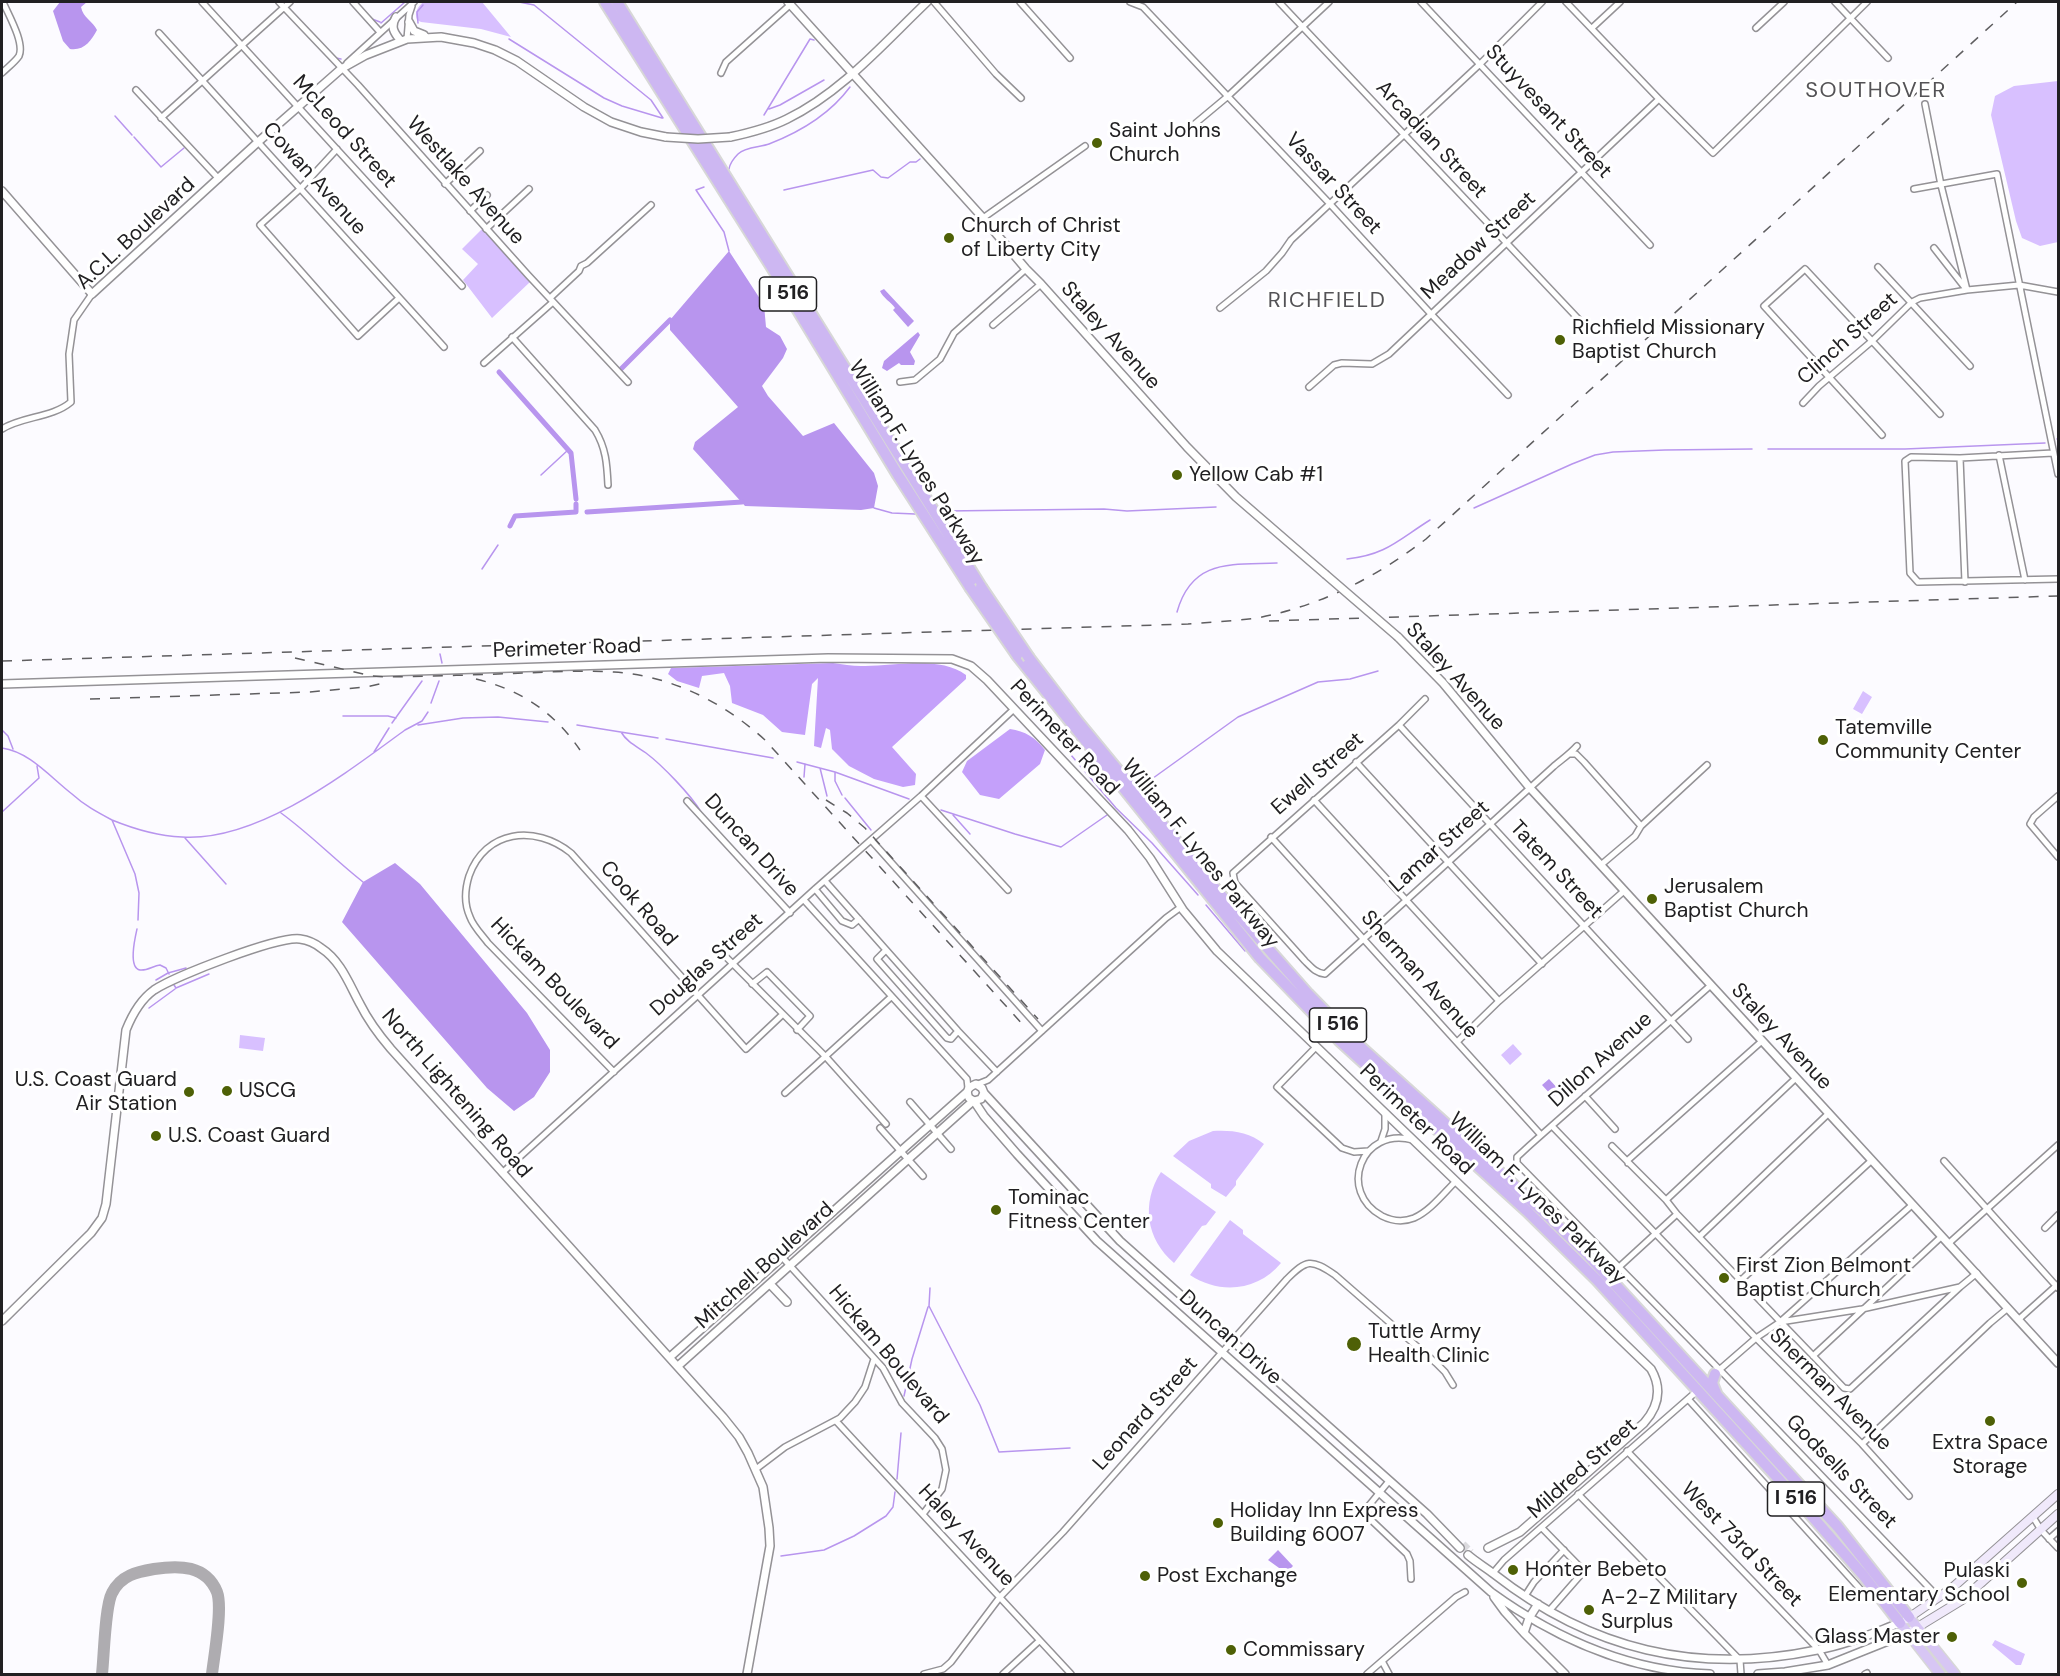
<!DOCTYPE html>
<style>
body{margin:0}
#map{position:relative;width:2060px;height:1676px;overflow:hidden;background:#fcfbff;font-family:"DM Sans",sans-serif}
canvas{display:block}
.frame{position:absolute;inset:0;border:3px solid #212022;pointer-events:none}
</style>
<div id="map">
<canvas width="2060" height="1676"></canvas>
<div class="frame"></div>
</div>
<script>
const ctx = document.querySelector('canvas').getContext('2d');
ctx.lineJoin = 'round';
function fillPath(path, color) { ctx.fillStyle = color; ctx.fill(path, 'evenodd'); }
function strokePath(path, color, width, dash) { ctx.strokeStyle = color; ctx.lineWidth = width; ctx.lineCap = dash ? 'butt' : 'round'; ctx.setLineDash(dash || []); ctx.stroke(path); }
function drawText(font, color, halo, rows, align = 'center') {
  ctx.font = font + ' "DM Sans",sans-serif'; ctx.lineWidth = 6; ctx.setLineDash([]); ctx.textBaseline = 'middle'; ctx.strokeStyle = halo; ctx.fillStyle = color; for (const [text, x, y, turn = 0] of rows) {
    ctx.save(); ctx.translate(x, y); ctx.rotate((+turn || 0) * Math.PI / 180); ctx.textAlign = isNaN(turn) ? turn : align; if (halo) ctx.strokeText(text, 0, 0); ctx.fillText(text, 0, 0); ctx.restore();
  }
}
fillPath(new Path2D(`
 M423,2H482L511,37L481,29L421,22L417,20C414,12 418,7 423,2Z
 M2058,81V242L2040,246L2022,238L2016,221L1991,115L1995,96L2014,86Z
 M482,229L530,282L492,318L463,280L478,264L462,249Z
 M1863,691L1872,697L1862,714L1853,709Z
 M240,1035L265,1038L263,1051L239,1048Z
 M1513,1044L1522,1054L1510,1065L1501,1055Z
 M1213,1131C1232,1130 1249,1132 1264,1144L1236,1181V1185L1226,1197L1211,1188V1184L1173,1156L1189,1141Z
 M1161,1172L1216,1212L1206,1225L1202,1226L1174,1263C1146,1239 1141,1203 1161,1172Z
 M1230,1220L1243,1230V1234L1281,1263C1258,1291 1220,1295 1190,1275Z
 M1995,1640L2025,1654L2021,1665H2016L1992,1645Z`), '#d8c0ff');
fillPath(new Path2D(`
 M833,663C842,664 852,666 861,666C893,667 939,655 966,675V679L892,747L916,774L915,785L903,787L874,779L849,766L832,749L830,730L826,728L821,748L814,746L818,678L812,684L805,735L782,732L763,715L732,703L730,686L724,673L702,676L699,688L677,681L668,674L671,668Z
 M1010,729C1025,731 1036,738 1045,750L1040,764L999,799L980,795L962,772L967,761Z`), '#c4a0fa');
fillPath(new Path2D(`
 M60,2H87L81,7C83,18 93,21 97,30C91,41 84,51 70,49L63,41L53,11Z
 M729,251L764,305L766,327L780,336L787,349L783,358L762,386L768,396L803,436L834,423L874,473L878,486L874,508L861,510L745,506L693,449L695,442L738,407L670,330V320Z
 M884,289L914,321L908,327L893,310L895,308C891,302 883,298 880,291Z
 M918,332L920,335L910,352L915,361L914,365H901L899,363L887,371L882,368L884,361Z
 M395,863L420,884L484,961L527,1013L550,1050V1072L534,1097L514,1111L487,1088L342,922L363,882Z
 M1549,1079L1560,1091L1553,1097L1542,1085Z
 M1278,1550L1293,1566L1286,1573L1268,1560Z`), '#b895ee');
strokePath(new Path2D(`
 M519,2L534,5L651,100L663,118
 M372,19L380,22
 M381,23L405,2
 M418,23L417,12L423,5
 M509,39L604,98L622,106L662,118
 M336,58L341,59
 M769,109L780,105L824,80
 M764,115L810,39L814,40
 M115,116L132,135
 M134,137L161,167L184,148
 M729,169C730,163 734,158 738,154C744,147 761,147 769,144C800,132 830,114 850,87
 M704,187L696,190L724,232L729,251
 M784,190L873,170L881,177L888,178L910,162H916L920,159
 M2057,439L2058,438
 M1768,449H1905L2045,443
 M541,475L568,450
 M874,508L892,513L915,514
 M1474,508L1572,464L1595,455L1613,452L1665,450L1752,449
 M946,511L1104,509L1127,511L1216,507
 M1347,559C1386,555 1398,540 1430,520
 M482,569L498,545
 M1177,612C1192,558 1232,565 1277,563
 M440,654L442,663
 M431,703L439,681
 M343,716H388L396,718
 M392,723L422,681
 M418,725L463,718L498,717L548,722
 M577,725L658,738
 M2,730L8,736L13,749
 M621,732C627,742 636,746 646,753C662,765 691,795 701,812
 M666,739L773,758
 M2,748C30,752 50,777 72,794C84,805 97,812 112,820L135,874L139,893L138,920
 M374,752L389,728
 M1071,755L1116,808L1152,843L1198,895
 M797,762L835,772L909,799
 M820,768L827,796
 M835,773V781L842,795
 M804,777L805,764
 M1149,781L1238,717L1318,682L1350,679L1378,671
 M845,798L871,830
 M941,810L1015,834L1061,847L1107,815
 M2,812L39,778L37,766
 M281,813C310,834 335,860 363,882
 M953,815L970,834
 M112,820C134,829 158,836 182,837C258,842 346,773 405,730L422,721L428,712
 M185,838L226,884
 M1206,905L1245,951
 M137,929C135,938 128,968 140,970C147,971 153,966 160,965L166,968L169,974
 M156,980L168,973L186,968
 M174,985L176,988L209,974
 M149,1008L175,989
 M930,1288L929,1306L980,1405L999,1452L1070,1448
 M904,1396L912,1359L928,1307
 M897,1479L901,1433
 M781,1556L824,1550L854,1536L886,1516L893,1507L895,1492`), '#b895ee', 1.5);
strokePath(new Path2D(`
 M621,369L670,320
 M499,372L571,453L576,499
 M587,512L742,502
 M510,526L515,516L576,512V504`), '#b895ee', 5);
strokePath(new Path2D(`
 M102,1674C104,1657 105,1606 112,1593C121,1575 137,1572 154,1569C179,1565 206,1565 217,1592C223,1608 214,1656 212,1674`), '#aeacb0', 12);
strokePath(new Path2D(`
 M1463,1544L1471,1552`), '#dbdade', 7, [7, 3.5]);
const minor = new Path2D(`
 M202,2L462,286
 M279,2L358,85L528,275L628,382
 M353,2L380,32
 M934,2L996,74L1021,98
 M1020,2L1070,58
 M1130,2L1143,7L1330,204L1431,314L1508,395
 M1279,2L1585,326
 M1421,2L1650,245
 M1566,2L1659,99L1713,153L1867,2
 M1835,2L1888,58
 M1592,28L1620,2
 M1756,28L1784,2
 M159,33L444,347
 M407,39L409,15L412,6
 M347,63L414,2
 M2,73C7,68 15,62 19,56C25,43 8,14 3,2
 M721,73L726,62L791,4
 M136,90L219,179
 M1925,104L1941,185L1967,290
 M161,118L290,2
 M1191,127L1227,97L1329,2
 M337,149L300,189L260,225L358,336L399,298
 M445,184L480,151
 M1914,189L1997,174L2058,474
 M470,211L487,195
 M983,218L1085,146
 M486,229L529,189
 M1934,248L1966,289
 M1878,267L1970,366
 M550,298L579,271L581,266L587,263L651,205
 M1220,308L1266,271L1282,253L1291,240L1480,64L1542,2
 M993,325L1041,284
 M512,337L595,430C606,448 607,464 608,485
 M484,363L553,302
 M900,382L915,380L940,359L954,333L1026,269
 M1309,387L1334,365L1342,363L1372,364L1389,354L1659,99
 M1803,403L1819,386L1872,341L1912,302L1920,298L1967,290L2019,285L2058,292
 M2,429C23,416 52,418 71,402L69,354L74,320L92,294
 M1882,435L1764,306L1805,269L1940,414
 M2053,453L1960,458L1911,457L1905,461L1910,573L1918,582L2058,579
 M1999,455L2025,580
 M1960,458L1965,582
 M1425,699L1399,725L1233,873L1235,883L1305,961C1312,968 1316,973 1325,974L1553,767C1561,760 1570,754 1577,746
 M1399,725L1688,1039
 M1571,754H1576L1584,762L1641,826
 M1356,762L1542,964
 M921,796L1008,890
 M2058,796L2034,817L2030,824L2058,857
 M1314,800L1499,1001
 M687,801L790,913
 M1271,837L1541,1135
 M871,840L1042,1031
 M1602,864L1635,836L1641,826L1707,765
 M825,881L958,1031L997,1072
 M815,889L842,921L852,925L859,919
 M804,900L967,1079L968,1088
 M886,950L877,959L947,1038L951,1039L958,1031
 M723,954L826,1057L886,1124
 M752,984L767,972L810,1016L797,1030
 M1711,985L1530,1145L1517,1157V1163L1720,1370L1939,1598
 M1457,1042L1499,1001L1624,891
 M1316,1047L1277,1087L1342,1148L1354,1152L1368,1151
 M614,1072L488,943C482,935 473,926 470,917C464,904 465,889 469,876C485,830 535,824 571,853L746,1049L782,1015
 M978,1084L988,1080L1166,918L1181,907
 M785,1093L891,997
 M1585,1096L1615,1129
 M910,1102L951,1149
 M1552,1126L1756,1338L1862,1444L1909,1496
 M880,1128L923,1176
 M1413,1140C1361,1126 1337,1192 1382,1216C1392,1221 1404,1222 1414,1218C1430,1211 1443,1194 1456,1181
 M1381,1141L1385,1129V1113
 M1612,1146L1666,1200L1677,1214L1844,1388L1850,1389L1960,1287
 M1944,1161L2058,1288
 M1628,1163V1160L1762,1041
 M502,1173L815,889L921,796L1014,709
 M1666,1200L1796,1078
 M2045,1228L2058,1215
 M1699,1237L1829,1113
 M1948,1244L2058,1145
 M782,1257L883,1368L902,1403L935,1438L942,1449L946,1470L942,1489L923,1514
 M1618,1268L1677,1214
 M1740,1281L1872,1160
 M2018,1320L2057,1285
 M1781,1321L1912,1205
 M1813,1356L1941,1237
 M1718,1371L1756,1338L1780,1322L1862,1309L1960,1287L1977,1273
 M1688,1399L1862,1591
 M836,1421L1071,1674
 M1862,1444L1990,1323L2008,1308
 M1627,1451L1819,1650L1828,1665
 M756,1469L785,1447L840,1418L855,1402L865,1387L874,1359
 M1389,1481L1366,1509L1369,1518L1407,1554L1410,1561L1411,1579
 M1578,1494L1740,1660L1741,1674
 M2033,1517L2041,1530L2058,1548
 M1542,1528L1584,1571L1549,1611
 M2049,1539L2058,1531
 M1493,1573L1504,1560L1697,1391
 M1525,1596L1534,1582L1564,1550
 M1382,1661L1389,1674
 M924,1674L943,1669L951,1662L1000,1597L1063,1532L1287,1279C1306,1260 1311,1258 1335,1275L1436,1363L1445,1372L1453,1385
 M1003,1674L1039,1641
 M1367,1674L1456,1597L1465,1592
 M1865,1674L1867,1673`);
const tertiary = new Path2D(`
 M788,2L983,218L1026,269L1041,284L1187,447L1236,497L1325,574
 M396,17C390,27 394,33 401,41
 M409,22L414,31L424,35
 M730,137C749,133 769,128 787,119C841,93 884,43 927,2
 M2,191L92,294L258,142L341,69L366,55L407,39L441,37L474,43L495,50L517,61L584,107L611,122L641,132L666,137
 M1398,637L1443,683L1530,788L2058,1363
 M2,684L828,658L952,659L971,666L987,680L1128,830L1150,858L1183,910L1217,951L1651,1369C1662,1388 1659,1406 1644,1423L1520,1532L1488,1548
 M984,1093L981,1099L974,1101L969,1098C965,1090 969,1087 976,1084L982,1088L984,1093L1120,1241L1427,1514L1460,1548
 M974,1101L984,1116L1017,1154L1097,1241L1491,1592C1556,1639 1629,1671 1710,1674
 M770,1284L787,1302
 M2,1321L91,1233L102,1218L106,1204L126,1030C132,1015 140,1000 154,990C175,976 278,936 300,939C307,940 316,944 321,948C341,961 349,984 360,1004C368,1020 379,1035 391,1049L723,1417L739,1437L748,1453L763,1487L769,1528L770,1546L747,1674
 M670,1357L967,1092
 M678,1366L973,1101
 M1468,1555C1476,1562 1485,1567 1494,1574C1591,1650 1697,1675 1817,1650C1846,1645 1873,1633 1900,1623
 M1494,1597L1505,1612L1524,1633
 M1538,1604L1529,1618L1524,1633L1565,1674
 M1758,1674L1785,1672L1828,1665L1908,1633`);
const secondary = new Path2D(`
 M1907,1619L1952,1588L2058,1494
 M1908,1633L1962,1600L2058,1514`);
const trunk = new Path2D(`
 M1909,1617L1955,1674
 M1900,1623L1940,1674`);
const motorway = new Path2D(`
 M605,2L773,269L898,475L970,587
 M617,2L981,587
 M1017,655L1260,958L1339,1040L1527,1211L1597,1280L1804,1507L1863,1575L1900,1623
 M1029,658L1078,722L1213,886L1308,994L1356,1043L1548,1216L1588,1255L1838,1527L1909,1617
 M1715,1374L1712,1383L1716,1393`);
strokePath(minor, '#949296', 8);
strokePath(tertiary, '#949296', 10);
strokePath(secondary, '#949296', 10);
strokePath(trunk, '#d7d7d7', 12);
strokePath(motorway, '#d7d7d7', 14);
strokePath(minor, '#fff', 5);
strokePath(tertiary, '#fff', 7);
strokePath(secondary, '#f0e9fb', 8);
strokePath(trunk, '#d7c6f4', 9);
strokePath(motorway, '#cdb7f2', 10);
strokePath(new Path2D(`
 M1269,621L2058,596
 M295,658L372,676L387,677C432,676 478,675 523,673C553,672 584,670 614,672C672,676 723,702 765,740L1025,1027
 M2,661L1188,624C1211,622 1234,621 1257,618C1320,606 1375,578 1426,539L2017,2
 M476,679C521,690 554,712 580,750
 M90,699L310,692L366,687L389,682
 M826,800L847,813L865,828L1038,1019`), '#5f5e60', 1.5, [10, 10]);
const tertiaryBridge = new Path2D(`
 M666,137L698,139L730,137
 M1325,574L1398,637`);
const motorwayBridge = new Path2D(`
 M970,587L1017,655
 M981,587L1029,658`);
strokePath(tertiaryBridge, '#949296', 10, []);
strokePath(motorwayBridge, '#d7d7d7', 14, []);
strokePath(tertiaryBridge, '#fff', 7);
strokePath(motorwayBridge, '#cdb7f2', 10);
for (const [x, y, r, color] of [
 [1097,143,6,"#4e6006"],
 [949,238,6,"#4e6006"],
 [1560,340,6,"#4e6006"],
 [1177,475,6,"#4e6006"],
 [1823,740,6,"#4e6006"],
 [1652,899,6,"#4e6006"],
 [227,1091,6,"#4e6006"],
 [189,1092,6,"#4e6006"],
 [156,1136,6,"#4e6006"],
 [996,1210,6,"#4e6006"],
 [1724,1278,6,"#4e6006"],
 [1354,1344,8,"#4e6006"],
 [1990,1421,6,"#4e6006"],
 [1218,1523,6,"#4e6006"],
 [1513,1570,6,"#4e6006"],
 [1145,1576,6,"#4e6006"],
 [2022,1583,6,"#4e6006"],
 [1589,1610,6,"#4e6006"],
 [1952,1637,6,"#4e6006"],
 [1231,1650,6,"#4e6006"]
]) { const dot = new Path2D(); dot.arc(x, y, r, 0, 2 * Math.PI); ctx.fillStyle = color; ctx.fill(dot); strokePath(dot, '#fff', 2); }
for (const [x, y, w] of [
 [788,294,57],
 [1338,1025,57],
 [1796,1499,57]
]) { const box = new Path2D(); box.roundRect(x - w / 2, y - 17, w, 34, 4.5); ctx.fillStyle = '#fff'; ctx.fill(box); strokePath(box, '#212022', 1.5); }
drawText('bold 20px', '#212022', null, [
 ["I 516",788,294],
 ["I 516",1338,1025],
 ["I 516",1796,1499]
]);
drawText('21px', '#212022', '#fff', [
 ["Stuyvesant Street",1548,112,47],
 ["McLeod Street",344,132,48],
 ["Arcadian Street",1431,140,47],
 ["Cowan Avenue",314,179,48],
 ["Westlake Avenue",465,181,48],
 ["Vassar Street",1333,184,47],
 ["A.C.L. Boulevard",136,234,-43],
 ["Meadow Street",1479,246,-43],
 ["Staley Avenue",1110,336,48],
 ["Clinch Street",1848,339,-42],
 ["William F. Lynes Parkway",916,463,58],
 ["Perimeter Road",567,649,-2],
 ["Staley Avenue",1455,677,48],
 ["Perimeter Road",1064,738,47],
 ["Ewell Street",1318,774,-41],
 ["Duncan Drive",751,846,48],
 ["Lamar Street",1440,847,-42],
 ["William F. Lynes Parkway",1200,854,51],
 ["Tatem Street",1556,870,47],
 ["Cook Road",638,904,49],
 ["Douglas Street",707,965,-42],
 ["Sherman Avenue",1419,975,48],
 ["Hickam Boulevard",554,984,46],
 ["Staley Avenue",1781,1037,47],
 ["Dillon Avenue",1601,1060,-42],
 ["North Lightening Road",456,1094,49],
 ["Perimeter Road",1416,1120,44],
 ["William F. Lynes Parkway",1537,1199,44],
 ["Mitchell Boulevard",765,1266,-42],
 ["Duncan Drive",1230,1338,42],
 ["Hickam Boulevard",888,1355,50],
 ["Sherman Avenue",1830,1390,45],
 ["Leonard Street",1146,1414,-48],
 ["Mildred Street",1583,1469,-42],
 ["Godsells Street",1841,1472,46],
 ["Haley Avenue",966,1536,47],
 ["West 73rd Street",1741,1545,46]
]);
drawText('21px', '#212022', '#fff', [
 ["Saint Johns",1109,131],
 ["Church",1109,155],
 ["Church of Christ",961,226],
 ["of Liberty City",961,250],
 ["Richfield Missionary",1572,328],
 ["Baptist Church",1572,352],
 ["Yellow Cab #1",1189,475],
 ["Tatemville",1835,728],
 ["Community Center",1835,752],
 ["Jerusalem",1664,887],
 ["Baptist Church",1664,911],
 ["U.S. Coast Guard",177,1080,"right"],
 ["Air Station",177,1104,"right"],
 ["USCG",239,1091],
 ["U.S. Coast Guard",168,1136],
 ["Tominac",1008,1198],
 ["Fitness Center",1008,1222],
 ["First Zion Belmont",1736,1266],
 ["Baptist Church",1736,1290],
 ["Tuttle Army",1368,1332],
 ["Health Clinic",1368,1356],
 ["Extra Space",1990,1443,"center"],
 ["Storage",1990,1467,"center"],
 ["Holiday Inn Express",1230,1511],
 ["Building 6007",1230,1535],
 ["Honter Bebeto",1525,1570],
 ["Pulaski",2010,1571,"right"],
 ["Elementary School",2010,1595,"right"],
 ["Post Exchange",1157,1576],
 ["A-2-Z Military",1601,1598],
 ["Surplus",1601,1622],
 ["Glass Master",1940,1637,"right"],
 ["Commissary",1243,1650]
], 'left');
ctx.letterSpacing = '1.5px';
drawText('22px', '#545356', '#fff', [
 ["SOUTHOVER",1876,91],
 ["RICHFIELD",1327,301]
]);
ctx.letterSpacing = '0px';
</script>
